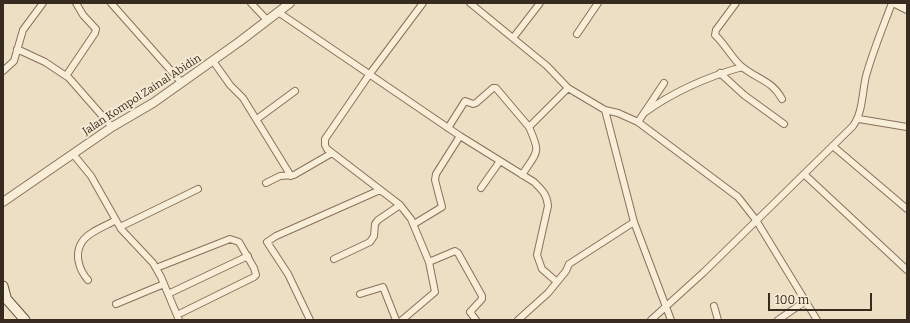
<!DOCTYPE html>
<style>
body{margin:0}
#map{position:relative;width:910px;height:323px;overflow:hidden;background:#eddfc4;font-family:Bitter,serif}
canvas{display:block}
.frame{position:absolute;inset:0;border:4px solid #372a1e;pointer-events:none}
.scale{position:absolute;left:768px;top:293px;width:104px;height:18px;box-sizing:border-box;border:2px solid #372a1e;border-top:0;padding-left:5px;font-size:12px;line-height:14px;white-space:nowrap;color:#372a1e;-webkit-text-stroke:3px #f5ead3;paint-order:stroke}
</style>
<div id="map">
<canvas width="910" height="323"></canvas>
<div class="frame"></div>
<div class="scale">100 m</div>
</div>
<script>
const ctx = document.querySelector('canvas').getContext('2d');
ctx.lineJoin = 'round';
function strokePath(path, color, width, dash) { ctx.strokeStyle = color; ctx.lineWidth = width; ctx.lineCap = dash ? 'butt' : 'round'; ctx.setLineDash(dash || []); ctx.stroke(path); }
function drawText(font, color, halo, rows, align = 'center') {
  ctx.font = font + ' Bitter,serif'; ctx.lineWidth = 4; ctx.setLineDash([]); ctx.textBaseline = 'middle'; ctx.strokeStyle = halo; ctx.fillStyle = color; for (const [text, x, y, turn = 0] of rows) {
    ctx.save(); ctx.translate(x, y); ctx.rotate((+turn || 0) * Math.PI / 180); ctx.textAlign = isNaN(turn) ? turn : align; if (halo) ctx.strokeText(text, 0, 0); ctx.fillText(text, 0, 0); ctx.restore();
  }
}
const minor = new Path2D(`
 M111,3L181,82
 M251,3L267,20
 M470,3L547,66L568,88L605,110L618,113L638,122L738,197L756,220L817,320
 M736,3L716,30L715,35C725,44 731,57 741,66C756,79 772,80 782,99
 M278,12L460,136L534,182C542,190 547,194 548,206L537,255L542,269L557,282L548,293L518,320
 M577,34L598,3
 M513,38L540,3
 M17,49L45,62L69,78L112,127
 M213,61L230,85L243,98L291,176
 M3,71L14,61L23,30L43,3
 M720,73L744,95L784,124
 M66,76L95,33L96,29L83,15L76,3
 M605,110L634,222L671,320
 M644,113C673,92 707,77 742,67
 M257,119L295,91
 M859,119L907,127
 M638,122L664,83
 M448,128L465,101L473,104L476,103L493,88H496L529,127L568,88
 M834,147L907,209
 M73,154L91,176L121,229L153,263L161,277L179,320
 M522,175C538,150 541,154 529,127
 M805,175L907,270
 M266,183L280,176L294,175L332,153
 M481,188L500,161
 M414,224L442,207L435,180L436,174L460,136
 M120,227L198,189
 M334,259L370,242L374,236L375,224L378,220L400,205
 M429,262L455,251L458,253L482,296V299L470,312L476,320
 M156,268L230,239L239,242L254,268L256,275L254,277L177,315
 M88,280C79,270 74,254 82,242C88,232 106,226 116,220
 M557,282L566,271L569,264L634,222
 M168,294L248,256
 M360,294L383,287L396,320
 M116,304L164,284
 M714,306L718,320
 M310,320L288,274L267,242L276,236L380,190
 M402,320L435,292L429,262L411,219L400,205L327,149L325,145V139L369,75L423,3
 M651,320L704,272L853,126C863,112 862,93 866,76C873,51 883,27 892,3
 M778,320L804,302`);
const tertiary = new Path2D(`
 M895,3L907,9
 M3,202L112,127L153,103L239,42L290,3`);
const secondary = new Path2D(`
 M3,286L6,297
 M3,295L25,320`);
strokePath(minor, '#87715b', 8);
strokePath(tertiary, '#87715b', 10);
strokePath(secondary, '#69523e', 11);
strokePath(minor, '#f8edd7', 6);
strokePath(tertiary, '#f8edd7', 8);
strokePath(secondary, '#f8edd7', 9);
drawText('11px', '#372a1e', '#f5ead3', [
 ["Jalan Kompol Zainal Abidin",142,95,-33]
]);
</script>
